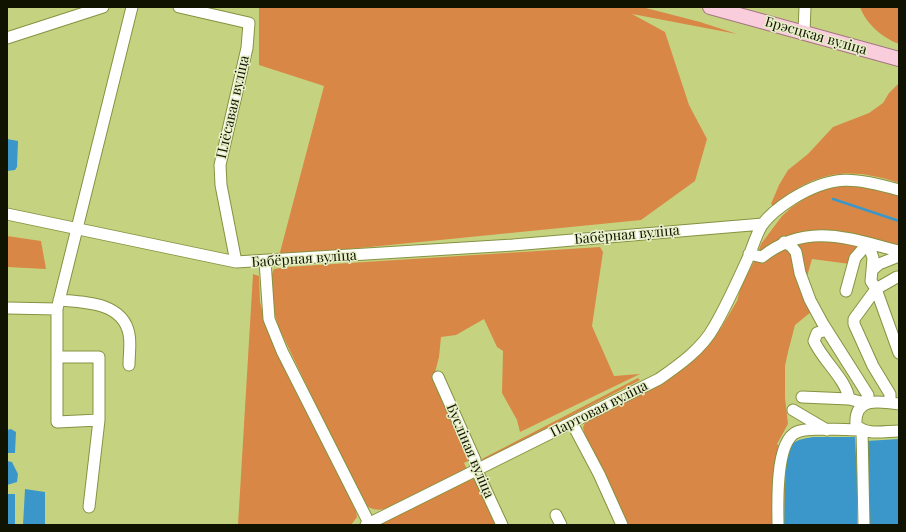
<!DOCTYPE html>
<meta charset="utf-8">
<style>
body{margin:0}
#map{position:relative;width:906px;height:532px;overflow:hidden;background:#c5d381;font-family:"Playfair Display",serif}
canvas{display:block}
.frame{position:absolute;inset:0;border:8px solid #101300;pointer-events:none}
</style>
<div id="map">
<canvas width="906" height="532"></canvas>
<div class="frame"></div>
</div>
<script>
const ctx = document.querySelector('canvas').getContext('2d');
ctx.lineJoin = 'round';
function fillPath(path, color) { ctx.fillStyle = color; ctx.fill(path, 'evenodd'); }
function strokePath(path, color, width, dash) { ctx.strokeStyle = color; ctx.lineWidth = width; ctx.lineCap = dash ? 'butt' : 'round'; ctx.setLineDash(dash || []); ctx.stroke(path); }
function drawText(font, color, halo, rows, align = 'center') {
  ctx.font = font + ' "Playfair Display",serif'; ctx.lineWidth = 3; ctx.setLineDash([]); ctx.textBaseline = 'middle'; ctx.strokeStyle = halo; ctx.fillStyle = color; for (const [text, x, y, turn = 0] of rows) {
    ctx.save(); ctx.translate(x, y); ctx.rotate((+turn || 0) * Math.PI / 180); ctx.textAlign = isNaN(turn) ? turn : align; if (halo) ctx.strokeText(text, 0, 0); ctx.fillText(text, 0, 0); ctx.restore();
  }
}
fillPath(new Path2D(`
 M259,7H642L700,22L737,34L632,14L665,32L689,105L707,139L695,181L641,220L279,256L324,86L259,65Z
 M860,7H899V44C883,38 866,24 860,7Z
 M899,83V183C846,166 816,171 773,206L771,204L779,185L788,170L808,154L833,127L869,113L883,103L889,93Z
 M858,184L899,196V251L867,248L850,264L812,259L802,294L809,304L811,312L795,325L788,352L785,366V398L788,424L777,444L786,452L784,525H626L586,441L583,427L586,421L665,380L682,369L704,350L721,328L737,301L742,283L755,260L761,244L782,216L792,207L815,192L831,187Z
 M7,236L41,241L46,269L7,267Z
 M600,247L603,252L592,326L614,376L640,374L520,432L517,420L502,393L503,351L497,347L484,319L456,335L441,337L439,357L434,376L470,460L464,463L467,469L385,509C376,511 369,509 363,503L279,328C274,312 266,285 274,269L287,267Z
 M253,274L259,276L260,302L267,329L356,511L357,517L351,525H238Z
 M638,378L640,380L487,459L480,460Z
 M472,477H475L499,525H380L382,522Z`), '#d98746');
fillPath(new Path2D(`
 M7,139L18,141L17,167L15,170L7,171Z
 M11,429L16,432L15,453H7V430Z
 M814,437H855L857,477L859,479L857,486V525H784L786,452C793,440 800,439 814,437Z
 M899,439V525H870L866,441Z
 M7,461L12,462L18,474L17,482L7,485Z
 M25,489L45,492V525H23Z
 M7,494H15V525H7Z`), '#3b97c9');
strokePath(new Path2D(`
 M833,199L899,221`), '#3b97c9', 2.5);
const minor = new Path2D(`
 M179,7L249,23L247,48L220,165L221,185L236,262
 M804,32L805,7
 M7,38L103,7
 M7,214L236,262L513,245L763,224
 M784,242L791,246L796,252L800,273L810,300L823,324L868,395L865,403L849,399L802,397
 M749,254L762,257C807,221 850,239 899,251
 M265,261L269,319L282,351L370,525
 M897,277L876,289L899,353
 M846,291L855,258L868,243L873,258L872,270
 M59,300C84,302 123,302 129,334C131,343 129,355 129,365
 M7,308L57,309
 M826,330L817,333L814,341C823,361 846,379 849,399
 M57,357H99V420
 M438,377L475,460L476,469L502,525
 M890,402V394L873,366L854,324V319L876,289L871,281L872,270L879,264L899,256
 M899,404C878,401 854,397 856,425C867,436 884,431 899,431
 M793,410L827,430
 M572,423L599,474L622,525
 M89,507L99,420L57,422V309L132,7
 M556,515L561,525
 M366,525L659,379C679,365 702,349 714,327C727,305 738,280 749,256C753,246 756,235 762,225C769,215 781,206 792,199C832,174 855,177 899,190
 M778,525C778,505 774,436 800,431C814,427 845,430 862,430L864,525`);
const major = new Path2D(`
 M710,7L899,59`);
strokePath(minor, '#869241', 13);
strokePath(major, '#a57680', 16);
strokePath(minor, '#fff', 11);
strokePath(major, '#f9cddc', 14);
drawText('14px', '#101300', '#e7efc7', [
 ["Брэсцкая вуліца",816,36,16],
 ["Плёсавая вуліца",233,107,-77],
 ["Бабёрная вуліца",627,235,-5],
 ["Бабёрная вуліца",304,259,-4],
 ["Партовая вуліца",599,409,-27],
 ["Бусліная вуліца",470,451,67]
]);
</script>
